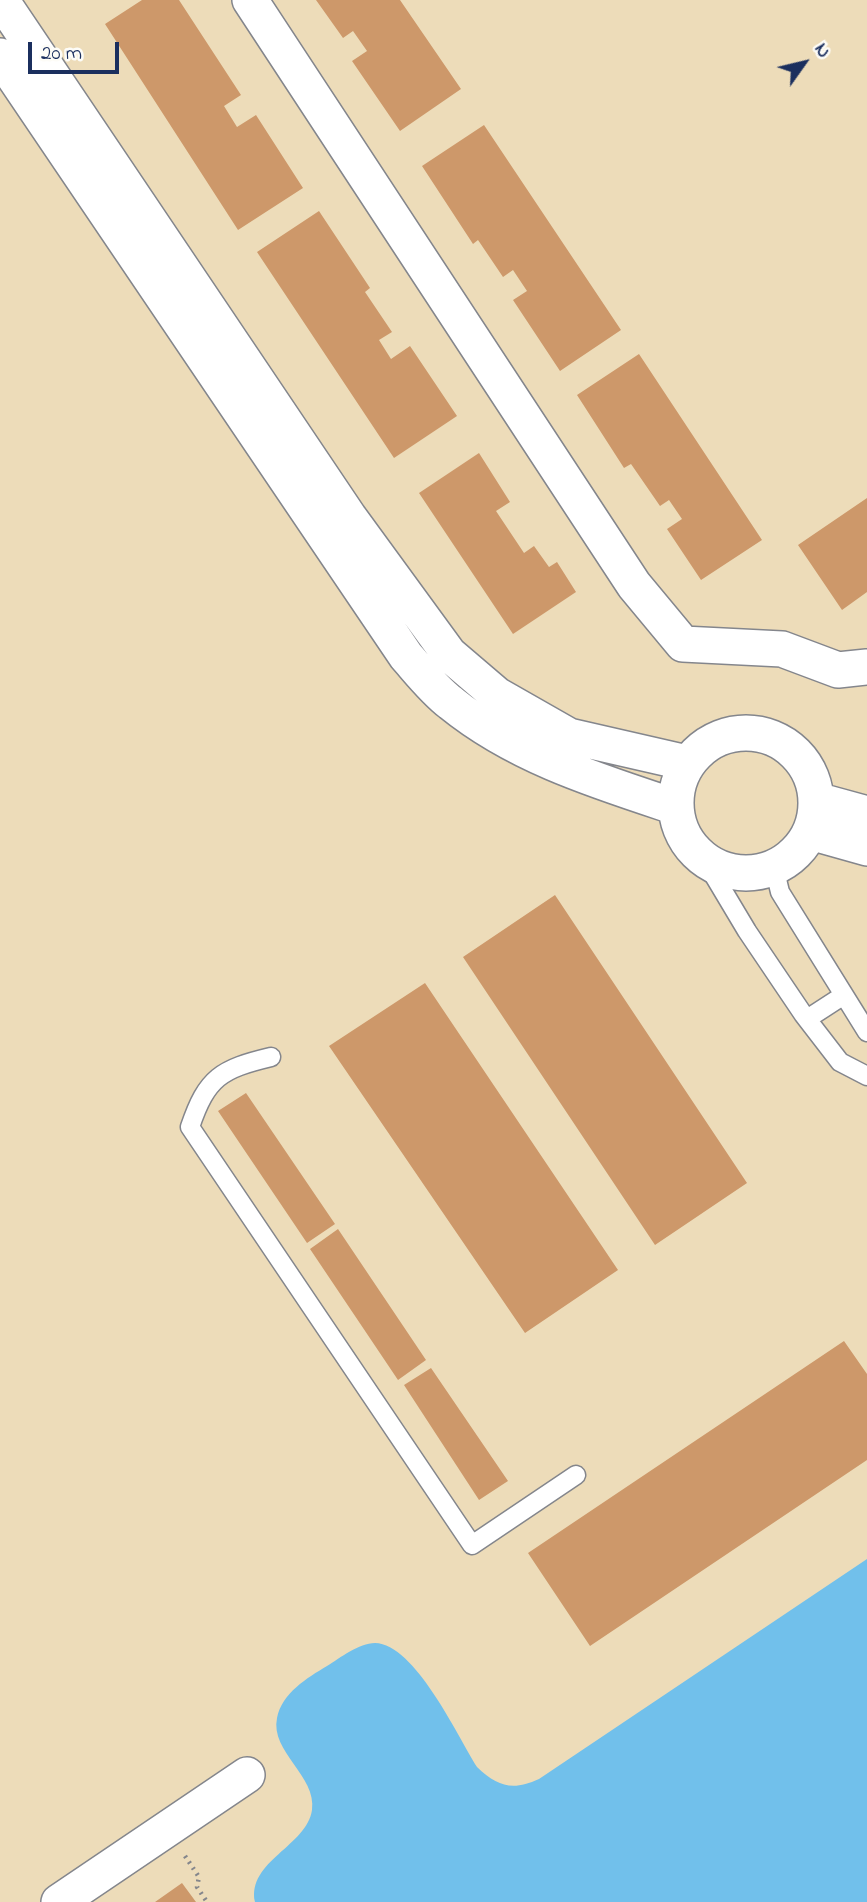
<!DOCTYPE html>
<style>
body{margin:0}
#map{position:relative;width:867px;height:1902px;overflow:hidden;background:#eddcb9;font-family:"Indie Flower",sans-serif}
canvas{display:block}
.north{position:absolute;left:769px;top:28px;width:70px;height:70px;-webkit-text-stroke:5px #fdfcf7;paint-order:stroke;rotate:56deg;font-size:19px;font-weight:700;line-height:28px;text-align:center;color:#1b2f5e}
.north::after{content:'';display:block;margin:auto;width:24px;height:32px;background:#1b2f5e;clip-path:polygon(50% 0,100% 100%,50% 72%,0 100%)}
.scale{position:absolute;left:28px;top:42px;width:91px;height:32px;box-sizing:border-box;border:4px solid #1b2f5e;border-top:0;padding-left:9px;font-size:21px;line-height:24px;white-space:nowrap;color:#1b2f5e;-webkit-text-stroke:5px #fdfcf7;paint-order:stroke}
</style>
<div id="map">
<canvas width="867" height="1902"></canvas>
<div class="north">N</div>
<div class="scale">20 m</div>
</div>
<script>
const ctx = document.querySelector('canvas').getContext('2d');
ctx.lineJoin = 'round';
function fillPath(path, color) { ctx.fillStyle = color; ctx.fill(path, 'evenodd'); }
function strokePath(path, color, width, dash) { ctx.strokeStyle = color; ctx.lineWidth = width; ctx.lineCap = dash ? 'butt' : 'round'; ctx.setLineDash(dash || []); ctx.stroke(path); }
fillPath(new Path2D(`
 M867,1559V1902H255C247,1861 307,1846 312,1810C317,1776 270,1752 277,1718C282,1693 307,1678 327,1666C340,1658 359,1643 375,1643C415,1644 457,1735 477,1767C498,1787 513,1791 539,1779Z`), '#71c0eb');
fillPath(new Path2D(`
 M142,0H179L241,95L224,106L237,127L256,115L303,188L238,230L105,24Z
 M316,0H400L461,89L400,131L352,61L367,51L353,31L343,38Z
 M484,125L621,330L560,371L513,300L527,291L513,270L503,277L478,240L473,244L422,166Z
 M319,211L370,288L365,292L392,332L379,340L391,359L410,346L457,416L394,458L257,252Z
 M639,354L762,540L701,580L667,529L682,519L669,500L660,506L631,464L624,468L577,395Z
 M479,453L510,502L496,511L524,553L534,546L549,567L557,562L576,592L513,634L419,493Z
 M867,498V592L842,610L798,545Z
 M555,895L747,1183L655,1245L463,957Z
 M425,983L618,1270L525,1333L329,1046Z
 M246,1093L335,1224L307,1243L218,1111Z
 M338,1229L426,1360L398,1380L310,1249Z
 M844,1341L867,1374V1460L590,1646L528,1553Z
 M431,1368L508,1481L479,1500L404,1385Z
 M182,1883L196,1902H155Z`), '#cd986a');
const service = new Path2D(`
 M704,859L747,931L803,1014L840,1062L867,1076
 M774,867L780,892L867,1032
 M807,1019L844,995
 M271,1057C221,1069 207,1077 190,1127L472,1545L576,1475`);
const minor = new Path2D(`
 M1,0L349,517L449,654L497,695L569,736L687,763
 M250,0L634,585L683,644L782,649L838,670L867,667
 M0,56L406,656C420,672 434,690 451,703C516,756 597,781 676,807
 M676 803a70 70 0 1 1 140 0a70 70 0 1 1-140 0Z
 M816,800L867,814
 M810,832L867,848
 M59,1902L247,1775`);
strokePath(service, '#84868c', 21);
strokePath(minor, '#84868c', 38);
strokePath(new Path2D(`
 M185,1856L199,1877L197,1887L207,1902`), '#84868c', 4.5, [2, 5]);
strokePath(service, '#fff', 18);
strokePath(minor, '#fff', 35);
</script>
